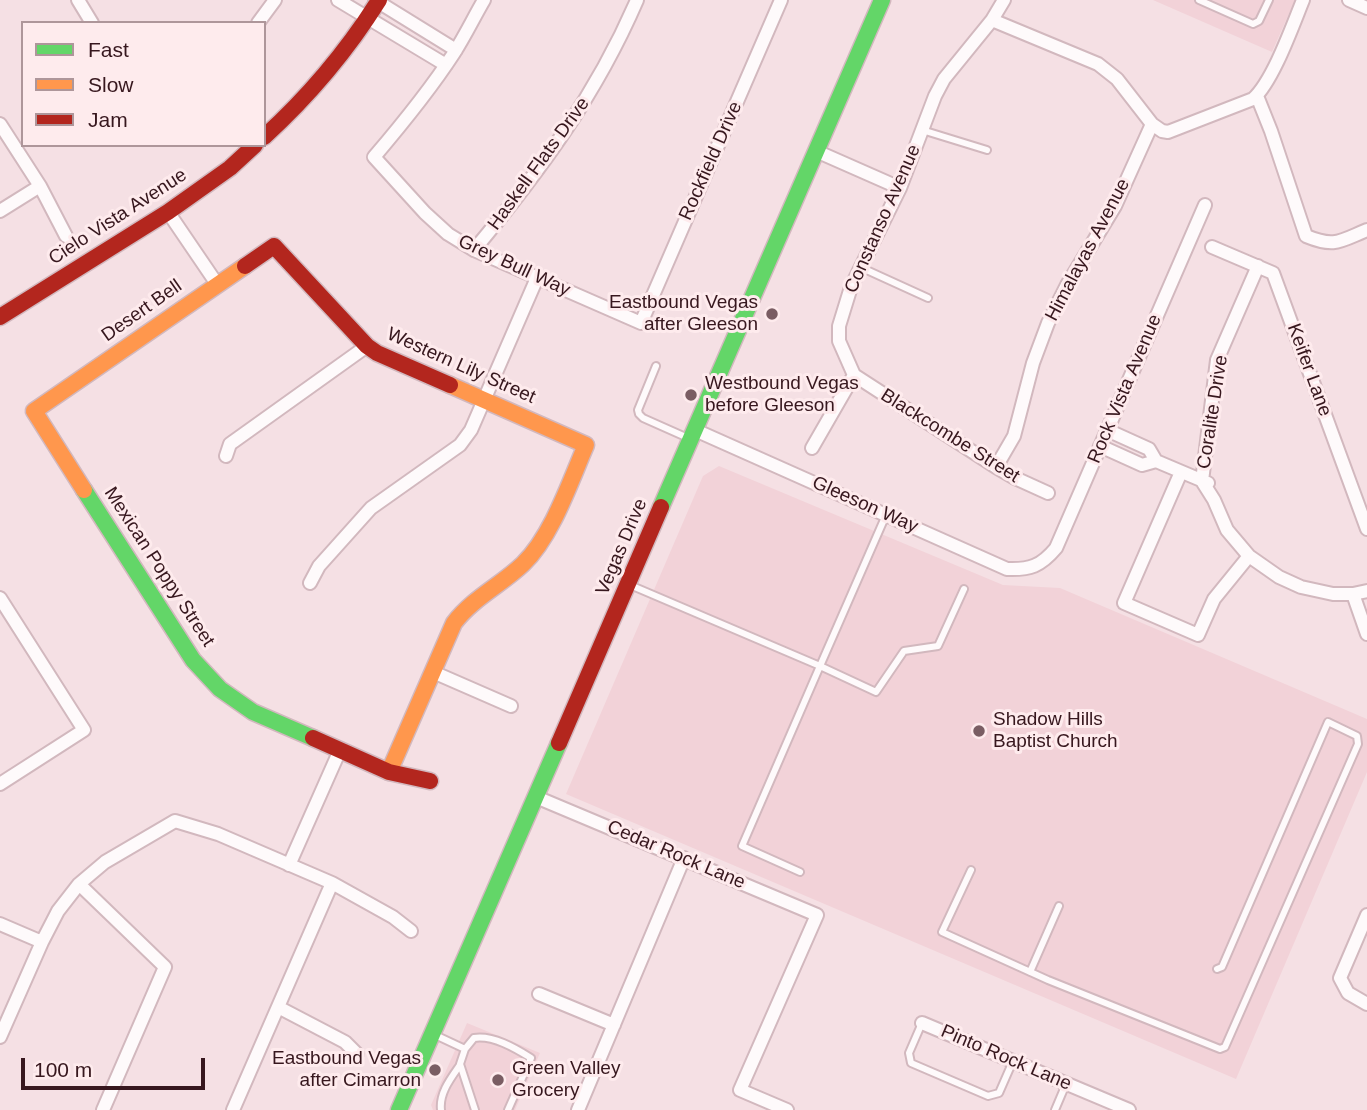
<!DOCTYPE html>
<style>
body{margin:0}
#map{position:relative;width:1367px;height:1110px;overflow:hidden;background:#f5e0e4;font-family:Helvetica,sans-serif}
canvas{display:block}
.legend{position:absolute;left:21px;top:21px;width:245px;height:126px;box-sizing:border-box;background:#feebed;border:2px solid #ae969a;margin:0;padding:9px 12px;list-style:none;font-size:21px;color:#37171e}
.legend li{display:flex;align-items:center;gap:14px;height:35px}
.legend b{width:35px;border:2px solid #ae969a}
.scale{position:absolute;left:21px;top:1058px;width:184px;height:32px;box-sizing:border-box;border:4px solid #37171e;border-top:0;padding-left:9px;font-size:21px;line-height:24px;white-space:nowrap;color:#37171e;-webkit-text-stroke:5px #feebed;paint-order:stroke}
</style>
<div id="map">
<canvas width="1367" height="1110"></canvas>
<ul class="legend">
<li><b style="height:9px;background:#63d668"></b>Fast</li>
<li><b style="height:9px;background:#ff974d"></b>Slow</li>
<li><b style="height:9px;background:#b3261e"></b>Jam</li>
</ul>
<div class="scale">100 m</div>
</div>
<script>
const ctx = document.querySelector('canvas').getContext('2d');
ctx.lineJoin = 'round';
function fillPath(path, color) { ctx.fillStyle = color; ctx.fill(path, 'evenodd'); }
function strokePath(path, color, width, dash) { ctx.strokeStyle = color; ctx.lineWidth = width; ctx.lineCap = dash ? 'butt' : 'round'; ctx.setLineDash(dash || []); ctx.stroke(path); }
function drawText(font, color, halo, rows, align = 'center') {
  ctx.font = font + ' Helvetica,sans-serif'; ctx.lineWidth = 6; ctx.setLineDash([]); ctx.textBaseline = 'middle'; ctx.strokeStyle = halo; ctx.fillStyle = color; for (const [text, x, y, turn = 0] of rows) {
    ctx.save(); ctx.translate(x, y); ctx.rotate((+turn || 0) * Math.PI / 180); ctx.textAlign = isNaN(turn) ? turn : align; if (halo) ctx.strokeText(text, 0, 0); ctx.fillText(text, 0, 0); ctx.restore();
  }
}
fillPath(new Path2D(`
 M1153,0H1295L1272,52Z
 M719,466L1003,585L1060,588L1367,719V772L1236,1079L566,794L703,476Z
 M467,1023L540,1053L515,1110H433L431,1105Z`), '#f2d2d8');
const lane = new Path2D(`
 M1199,0L1253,24L1259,21L1269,0
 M922,130L987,150
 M860,267L928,298
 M656,366L638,410L639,414L643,418L688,438
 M886,515L820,666L876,692L904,651L938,646L964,589
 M630,585L820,666L742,846L800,872
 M971,870L942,932L1048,980L1220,1049L1225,1047L1358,744L1357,736L1328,722L1222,967L1217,969
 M1030,972L1059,906
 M922,1023L909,1053L911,1063L988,1096L999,1093L1013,1061
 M433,1034L465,1049L460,1064L475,1110
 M465,1049L474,1038C493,1035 515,1048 531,1058L508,1110
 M441,1110C439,1093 451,1078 460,1065
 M1055,1110L1066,1084`);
const street = new Path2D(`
 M78,0L92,23
 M338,0L446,65
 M375,0L456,50
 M484,0C474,17 465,36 454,53C430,90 403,123 374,157L425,213L448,234L474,250L641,323L781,0
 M1349,0L1367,8
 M992,20L1098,64L1117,79L1152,124
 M258,23L275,0
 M1257,96L1271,131L1306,236C1335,248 1340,241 1367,230
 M0,124L40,186L66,236
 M816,151L900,188
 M0,211L40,186
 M168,212L217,284
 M1212,247L1273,273L1367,529
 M474,250C540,171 596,95 637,0
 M1258,266L1217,360L1202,481L1214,500L1227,530L1249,556L1279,577L1301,587L1333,594H1353L1367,591
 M854,375L996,467L1015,478L1048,493
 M695,430L1007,569C1030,570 1041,566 1056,548L1205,205
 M1107,430L1149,449L1156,461
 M1100,446L1142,465L1156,461L1208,483
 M812,448L854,375L839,341V326L851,287L900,188L935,96L944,79L992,20L1004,0
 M226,456L230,444L367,346
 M996,467L1014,436L1033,363L1048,323L1067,285L1115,206L1152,124L1162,131L1168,132L1253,99C1273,81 1292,27 1303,0
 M1181,472L1124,603L1198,635L1214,599L1249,556
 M310,583L319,566L371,508L460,445L471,430L537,278
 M1353,594L1367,634
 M0,598L84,730L0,784
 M433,672L511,706
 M536,797L817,915L740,1090L787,1110
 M289,865L340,750
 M79,884L165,967L103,1110
 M1367,915L1340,978L1348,993L1367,1004
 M0,924L42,942
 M539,994L614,1025
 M278,1007L345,1042L357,1054
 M922,1023L1129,1110
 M0,1037L42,942L58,911L79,884L105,862L175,821L218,834L332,883L393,917L411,931
 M233,1110L332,883
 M578,1110L684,858`);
const fast = new Path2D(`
 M84,490L193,660L220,689L253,712L313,738
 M661,507L882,0
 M399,1110L559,743`);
const slow = new Path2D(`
 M84,490L34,411L245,266
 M389,772L454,623C473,598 501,585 523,564C552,536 570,482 586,445L450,385`);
const jam = new Path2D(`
 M264,137C309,96 347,51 379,0
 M245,266L274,246L367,346L377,353L450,385
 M0,317L168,212L230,168L255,145
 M313,738L389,772L430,781
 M559,743L661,507`);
strokePath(lane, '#d2b8be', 10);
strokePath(street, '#d2b8be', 16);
strokePath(fast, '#d2b8be', 19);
strokePath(slow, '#d2b8be', 19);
strokePath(jam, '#d2b8be', 19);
strokePath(lane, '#fefafb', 6);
strokePath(street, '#fefafb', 12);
strokePath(fast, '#63d668', 16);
strokePath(slow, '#ff974d', 16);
strokePath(jam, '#b3261e', 16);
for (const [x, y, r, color] of [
 [772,314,7,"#7a5d63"],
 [691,395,7,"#7a5d63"],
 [979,731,7,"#7a5d63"],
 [435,1070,7,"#7a5d63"],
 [498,1080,7,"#7a5d63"]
]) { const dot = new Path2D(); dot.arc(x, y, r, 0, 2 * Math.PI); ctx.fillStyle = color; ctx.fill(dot); strokePath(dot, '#feebed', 2.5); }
drawText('19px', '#37171e', '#feebed', [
 ["Rockfield Drive",711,161,-66],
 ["Haskell Flats Drive",539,164,-54],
 ["Cielo Vista Avenue",118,217,-33],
 ["Constanso Avenue",883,219,-66],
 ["Himalayas Avenue",1088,250,-62],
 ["Grey Bull Way",514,266,25],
 ["Desert Bell",142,311,-35],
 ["Western Lily Street",461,366,24],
 ["Keifer Lane",1309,370,70],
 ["Rock Vista Avenue",1125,389,-67],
 ["Coralite Drive",1213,412,-81],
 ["Blackcombe Street",950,436,32],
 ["Gleeson Way",865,505,24],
 ["Vegas Drive",622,547,-67],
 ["Mexican Poppy Street",159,567,57],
 ["Cedar Rock Lane",676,855,23],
 ["Pinto Rock Lane",1006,1058,23]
]);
drawText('19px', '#37171e', '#feebed', [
 ["Eastbound Vegas",758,303,"right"],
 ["after Gleeson",758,325,"right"],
 ["Westbound Vegas",705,384],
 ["before Gleeson",705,406],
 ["Shadow Hills",993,720],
 ["Baptist Church",993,742],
 ["Eastbound Vegas",421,1059,"right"],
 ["after Cimarron",421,1081,"right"],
 ["Green Valley",512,1069],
 ["Grocery",512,1091]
], 'left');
</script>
